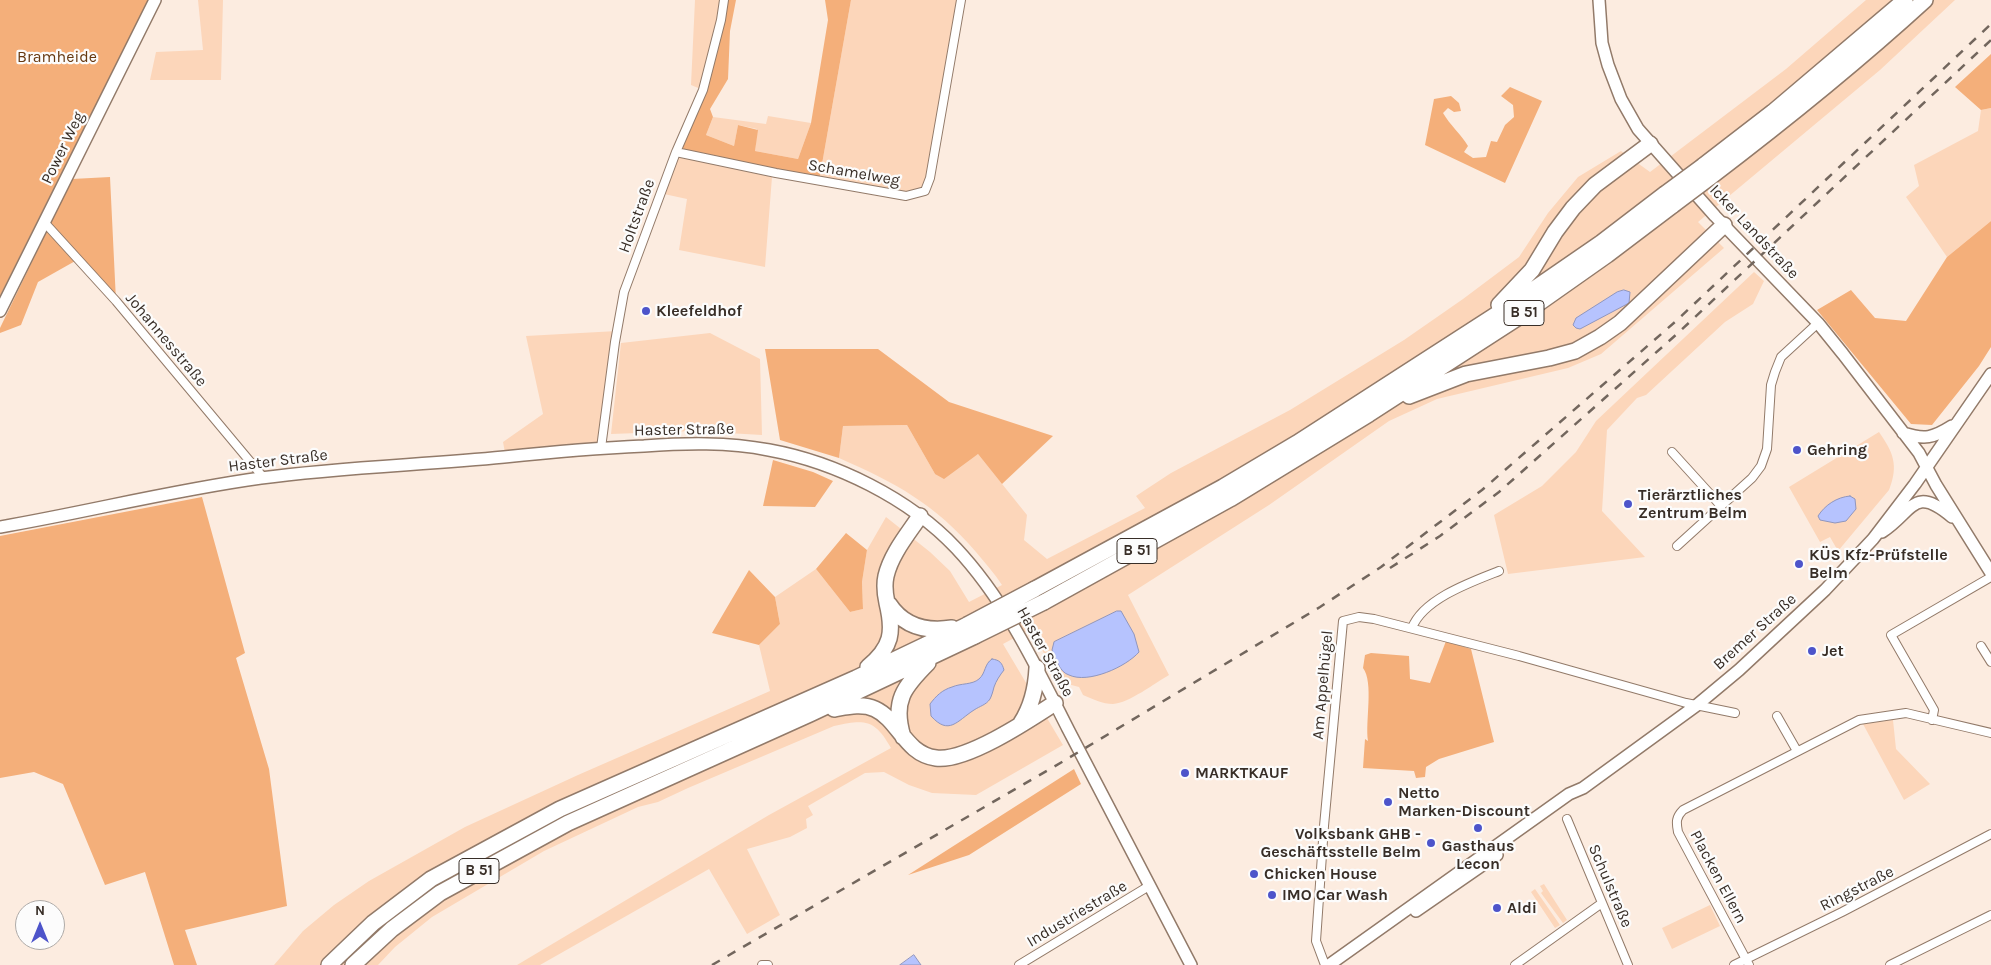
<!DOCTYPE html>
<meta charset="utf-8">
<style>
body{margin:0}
#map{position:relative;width:1991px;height:965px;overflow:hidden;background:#fcece0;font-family:Karla,sans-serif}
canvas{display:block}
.north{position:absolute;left:15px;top:900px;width:50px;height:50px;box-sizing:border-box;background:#fcfcfc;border:1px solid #aeaaa7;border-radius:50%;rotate:0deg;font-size:14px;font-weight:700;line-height:20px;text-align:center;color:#382e27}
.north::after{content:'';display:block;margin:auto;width:18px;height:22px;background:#4d54ca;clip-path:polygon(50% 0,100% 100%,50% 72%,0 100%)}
</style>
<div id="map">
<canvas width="1991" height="965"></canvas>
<div class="north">N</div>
</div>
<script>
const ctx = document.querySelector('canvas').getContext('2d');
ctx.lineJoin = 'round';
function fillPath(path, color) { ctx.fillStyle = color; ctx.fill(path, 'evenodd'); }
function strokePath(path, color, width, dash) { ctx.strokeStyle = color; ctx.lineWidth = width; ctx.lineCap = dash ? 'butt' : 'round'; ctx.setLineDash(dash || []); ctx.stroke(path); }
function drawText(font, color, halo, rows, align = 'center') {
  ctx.font = font + ' Karla,sans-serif'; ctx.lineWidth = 4.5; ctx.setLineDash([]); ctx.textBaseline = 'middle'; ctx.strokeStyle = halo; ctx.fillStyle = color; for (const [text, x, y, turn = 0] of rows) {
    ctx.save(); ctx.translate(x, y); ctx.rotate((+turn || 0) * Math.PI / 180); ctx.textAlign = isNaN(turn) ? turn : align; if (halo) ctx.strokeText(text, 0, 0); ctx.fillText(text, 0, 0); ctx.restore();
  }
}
fillPath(new Path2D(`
 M198,0H223L221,80H150L156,52L203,50Z
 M695,0H724L703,90L691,85Z
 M851,0H961L925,191L906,196L819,181Z
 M1866,0H1955L1880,70L1698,222L1724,248L1601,354L1568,368L1437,399L1389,421L1269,505L1128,595L1169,675C1155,683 1129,703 1113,704C1103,704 1092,699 1083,695L1079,687L1064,683L1056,676L1031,629L1003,644L1063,745L976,795L932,793L909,785L884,772L865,773L808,806L813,815L806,819L807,828L790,837L747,849L780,915L747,934L709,869L540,965H517L769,815L891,748C875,719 865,719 834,726L688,788L658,802L638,807L544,851L432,917L395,947L378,965H274L303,931L334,905L369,881L465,827L578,775L770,691L759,645L780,624L775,597L816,569L850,612L863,609L862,582L867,550L886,517L930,552L950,571L969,602L1002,585C995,574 985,563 976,552C935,504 896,483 839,458L843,426L907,425L935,474L978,454L1027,515L1024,540L1047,559L1145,508L1136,496L1171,473L1290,410L1404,340L1463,299L1519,257L1548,213L1578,177L1621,151L1650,172L1786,69Z
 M1991,108V221L1947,257L1906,197L1919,186L1914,165L1978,131L1981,110Z
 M768,116L811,123L798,159L755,151L757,129L738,125L734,146L706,135L713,117L766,124Z
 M678,157L772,177L765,267L679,250L687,199L664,194Z
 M1754,272L1764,281L1753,304L1725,322L1646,395L1637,398L1607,430L1602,511L1645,557L1508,574L1494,515L1542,486L1576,452L1596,421Z
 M617,331L601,455L507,463L503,442L543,414L526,336Z
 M710,333L760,359L762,435L693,431L611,434L621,343Z
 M1879,432C1893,452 1899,465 1889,490L1838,551L1830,537L1820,542L1789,487Z
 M1893,720L1896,749L1930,784L1904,800L1863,724Z
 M1544,884L1567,920L1563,923L1541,893L1543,891L1540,886Z
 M1535,889L1560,925L1555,928L1531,892Z
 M1710,905L1720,926L1672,949L1662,928Z`), '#fcd6ba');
fillPath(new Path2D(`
 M0,0H148L0,296Z
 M724,0H736L730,31L728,79L710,109L713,117L706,135L734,146L738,125L758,130L755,151L798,159L811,123L828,20L825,0H851L819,181L676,152L703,90Z
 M1991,54V108L1981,110L1955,87Z
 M1510,87L1542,101L1505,183L1425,145L1434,99L1451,96L1459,103L1461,111L1454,112L1448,108L1443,113C1450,125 1460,133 1468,146L1464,152L1473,158L1486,157L1491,141L1497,142L1505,125L1514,117L1513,105L1501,96Z
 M110,177L116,301L77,260L38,282L21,325L0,333V328L72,179Z
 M1991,221V347L1979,366L1932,425L1911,424L1817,310L1851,290L1875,318L1906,321L1947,257Z
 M765,349H878L949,402L1053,436L1002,484L978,454L944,479L935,474L907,425L843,426L839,458L780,440Z
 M773,460L813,472L833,481L815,507L763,506Z
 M202,497L245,653L236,658L269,769L287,906L185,930L197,965H174L145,872L105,885L63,784L34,772L0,778V536Z
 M846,533L867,550L862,582L863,609L850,612L816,569Z
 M749,570L775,597L780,624L759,645L712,633Z
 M1446,641L1471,649L1494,742L1439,759L1426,767L1425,777L1416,778L1414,771L1363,768L1365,739L1368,741C1365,721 1374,683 1363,668L1365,655L1371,653L1409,656L1410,679L1430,683Z
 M1074,769L1081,784L969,855L908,875Z`), '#f4af7a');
const water = new Path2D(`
 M1624,290L1630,292L1629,303L1580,329L1576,328L1573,325L1576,318L1617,292Z
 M1850,496L1855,499L1856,509L1846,521L1835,523L1820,520L1818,516C1825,505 1837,497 1850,496Z
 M1117,611H1121L1134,634L1139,652C1126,667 1088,684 1069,675C1059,672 1056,658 1052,650L1054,642Z
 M992,659C1000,660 1002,663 1004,670C1000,675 996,681 994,687C993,691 992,695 990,699C986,705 980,706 974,710C957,721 949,736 931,716L930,704C936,696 942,690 952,687C961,683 972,685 979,679C986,673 984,664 992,659Z
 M914,955L921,965H900Z`);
fillPath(water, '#b6c3fe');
strokePath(water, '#9096be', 1);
const street = new Path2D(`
 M676,152L776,173L906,196L925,191L930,178L961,0
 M45,223L116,301L263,477
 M601,448L615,342L624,292L676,152L703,90L721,20L724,0
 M1672,452L1721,506L1752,478L1761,466L1767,449L1771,385L1775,372L1781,357L1818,323
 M1677,546L1721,506
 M1412,628C1423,599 1471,582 1499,571
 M1981,646L1991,662
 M1777,716L1797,751
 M1932,720L1934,710L1891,635L1991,577
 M1567,819L1628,965
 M762,965H768
 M1019,965L1149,886
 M1325,965L1316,941L1324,826L1343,621L1359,617L1374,619L1519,656L1686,703L1735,713
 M1515,965L1602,903
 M1734,965L1842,912L1991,834
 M1749,965L1678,832C1676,822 1676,817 1683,810L1859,720L1906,713L1991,733
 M1890,965L1991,915`);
const secondary = new Path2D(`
 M1599,0L1602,43L1608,65L1621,99L1638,129L1715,216L1818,323L1843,354L1919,453L1936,485L1991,573
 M0,311L155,0
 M1903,433C1925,440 1933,438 1952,426
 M0,527C87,512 173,490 261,478C342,467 423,465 504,457C551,452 597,448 644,446C686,443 727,442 769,450C835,462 909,498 956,548C1005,600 1036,666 1068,729C1109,808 1150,887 1191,965
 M1882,532C1913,512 1913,484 1952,517
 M1416,911L1497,855
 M1329,965L1569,794L1583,788L1697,705L1739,670L1825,590L1873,539L1915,484L1991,374`);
const highway = new Path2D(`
 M1703,166L1773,112L1905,0
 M1709,178C1784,121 1856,63 1925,0
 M1499,305L1532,270L1555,232L1573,208L1595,185L1650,144
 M1409,396L1466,374L1549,358L1575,351L1600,337L1620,323L1724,225
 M1035,589L1223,487L1297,443L1511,305L1601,243L1665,194
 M1044,602L1230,499L1369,414L1519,317L1607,255L1673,205
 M889,604C904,627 927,632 952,628
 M868,667C892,647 894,632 887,603C885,594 884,585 886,576C891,554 908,534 920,516
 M834,709C846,707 862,703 875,709C899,720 905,754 936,758C966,762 1029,720 1055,703
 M1021,723C1032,706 1036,688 1037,668
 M903,737C892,701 904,687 928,663
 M329,965L373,923L431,879L560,809L856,678L967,625
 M353,965L392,929L440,893L568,823L810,714L975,636`);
strokePath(street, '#927a69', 10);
strokePath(secondary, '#927a69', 14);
strokePath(highway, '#927a69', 18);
strokePath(street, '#fff', 8);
strokePath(secondary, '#fff', 11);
strokePath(highway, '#fff', 15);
strokePath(new Path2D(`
 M1390,568L1440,536L1499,492L1678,333L1991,40
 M712,965L1062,762L1320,607L1381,567L1482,490L1675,322L1991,24`), '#72665d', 2.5, [9, 9]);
const highwayBridge = new Path2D(`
 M1665,194L1703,166
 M1673,205L1709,178
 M967,625L1035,589
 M975,636L1044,602`);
strokePath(highwayBridge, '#927a69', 18, []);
strokePath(highwayBridge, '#fff', 15);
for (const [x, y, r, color] of [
 [646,311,5,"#4d54ca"],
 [1797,450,5,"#4d54ca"],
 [1628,504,5,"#4d54ca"],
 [1799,564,5,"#4d54ca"],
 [1812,651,5,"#4d54ca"],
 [1185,773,5,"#4d54ca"],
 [1388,802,5,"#4d54ca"],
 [1478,828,5,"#4d54ca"],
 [1431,843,5,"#4d54ca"],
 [1254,874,5,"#4d54ca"],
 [1272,895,5,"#4d54ca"],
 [1497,908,5,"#4d54ca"]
]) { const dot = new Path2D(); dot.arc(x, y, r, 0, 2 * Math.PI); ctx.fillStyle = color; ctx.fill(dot); strokePath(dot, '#fcfcfc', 2); }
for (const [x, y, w] of [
 [1524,313,40],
 [1137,551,40],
 [479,871,40]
]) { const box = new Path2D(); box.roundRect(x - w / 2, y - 12.5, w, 25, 4); ctx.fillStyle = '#fcfcfc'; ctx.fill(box); strokePath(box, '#382e27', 1); }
drawText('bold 15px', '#382e27', null, [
 ["B 51",1524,313],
 ["B 51",1137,551],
 ["B 51",479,871]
]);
drawText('16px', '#663911', '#fcfcfc', [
 ["Bramheide",57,57]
]);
drawText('16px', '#382e27', '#fcfcfc', [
 ["Power Weg",63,148,-64],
 ["Schamelweg",854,173,10],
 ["Holtstraße",637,216,-70],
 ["Icker Landstraße",1754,232,47],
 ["Johannesstraße",166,340,50],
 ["Haster Straße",684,430,-1],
 ["Haster Straße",278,461,-7],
 ["Bremer Straße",1755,632,-42],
 ["Haster Straße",1045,652,61],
 ["Am Appelhügel",1323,685,-85],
 ["Placken Ellern",1718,877,62],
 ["Schulstraße",1610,886,67],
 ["Ringstraße",1857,889,-27],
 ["Industriestraße",1077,914,-31]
]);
drawText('bold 16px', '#382e27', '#fcfcfc', [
 ["Kleefeldhof",656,311],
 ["Gehring",1807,450],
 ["Tierärztliches",1638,495],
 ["Zentrum Belm",1638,513],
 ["KÜS Kfz-Prüfstelle",1809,555],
 ["Belm",1809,573],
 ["Jet",1822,651],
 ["MARKTKAUF",1195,773],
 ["Netto",1398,793],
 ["Marken-Discount",1398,811],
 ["Volksbank GHB -",1421,834,"right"],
 ["Geschäftsstelle Belm",1421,852,"right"],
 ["Gasthaus",1478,846,"center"],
 ["Lecon",1478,864,"center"],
 ["Chicken House",1264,874],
 ["IMO Car Wash",1282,895],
 ["Aldi",1507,908]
], 'left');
</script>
